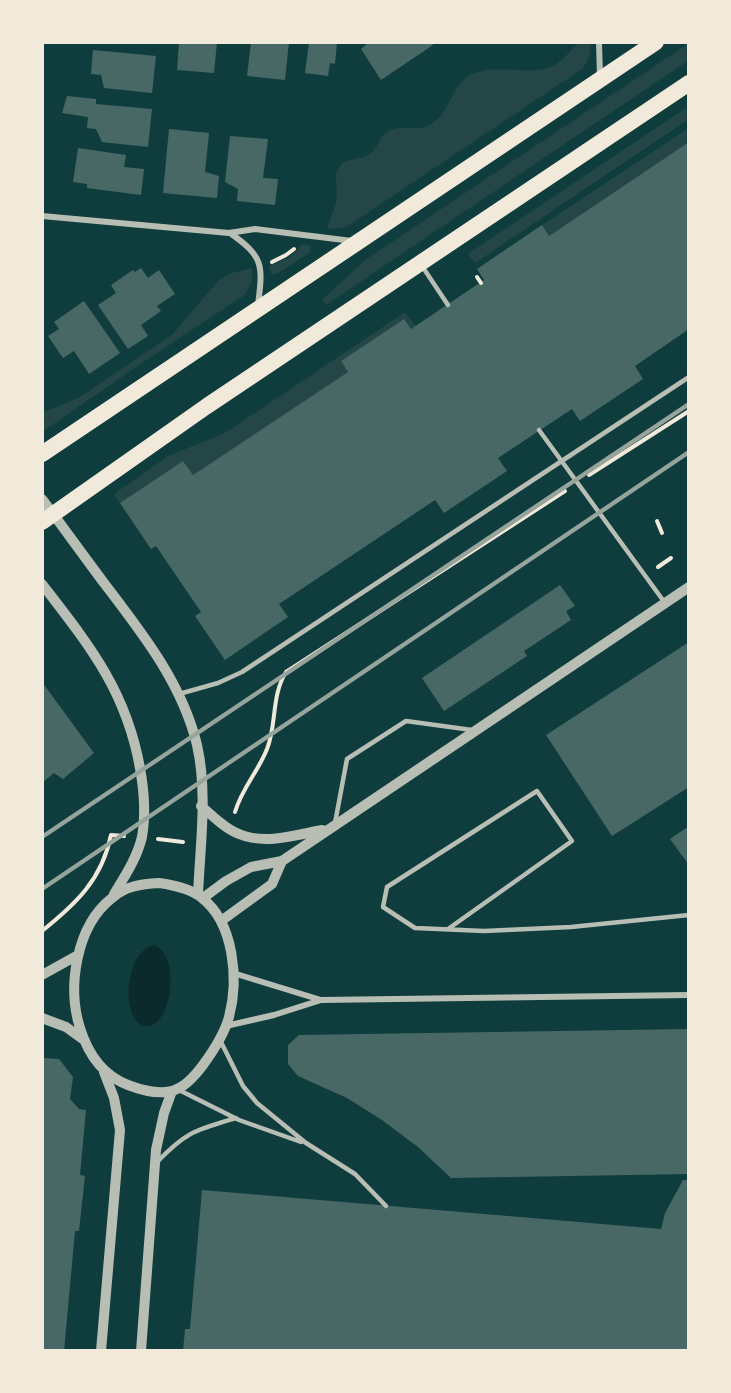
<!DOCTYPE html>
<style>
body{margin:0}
#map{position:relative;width:731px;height:1393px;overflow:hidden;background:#0f3d3e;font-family:Lora,serif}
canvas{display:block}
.frame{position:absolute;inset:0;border:44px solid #f1e9da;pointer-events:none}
</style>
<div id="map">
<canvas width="731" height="1393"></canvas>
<div class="frame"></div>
</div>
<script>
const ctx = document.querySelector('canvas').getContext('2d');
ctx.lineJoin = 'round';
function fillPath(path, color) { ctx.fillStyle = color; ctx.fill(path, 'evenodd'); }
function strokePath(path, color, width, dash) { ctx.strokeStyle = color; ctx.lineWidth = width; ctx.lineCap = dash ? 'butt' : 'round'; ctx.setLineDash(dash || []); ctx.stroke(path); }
fillPath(new Path2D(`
 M581,42H590C591,53 589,61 582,69L348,226L341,228L327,229L337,200L336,174L342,163C351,158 363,160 371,153C378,147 380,136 388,131C402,124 419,133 433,123C451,111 451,84 472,74C497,63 525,76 550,67C563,63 569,49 581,42Z
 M689,43V60L326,305L322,300L365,260Z
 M689,106V119L475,263L468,254Z
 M689,128V142L549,236L542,225Z
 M302,244L310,246V252L277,274H271L269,266L290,257Z
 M252,268V281L246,294L139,365L42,432V413L80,397L173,334L219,280L232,273Z
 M405,312L416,326L411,329L404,319L341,361L348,372L193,475L183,461L120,503L114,494L168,456L225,433Z`), '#244646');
fillPath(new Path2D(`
 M154,945C182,955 171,1030 146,1026C119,1022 125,950 154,945Z`), '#0a2a2b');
fillPath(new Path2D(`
 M179,42H217L214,73L177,70Z
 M251,42H289L285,80L247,76Z
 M309,42H337L335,64L330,63L328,76L305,73Z
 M369,42H431L433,45L381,80L361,49Z
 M93,50L156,56L152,93L104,88L101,75L91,74Z
 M67,96L96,99V104L152,109L148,147L102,142L96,129L87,128L88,117L62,113Z
 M169,129L209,133L205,172L219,176L217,198L163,193Z
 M230,136L268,139L263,178L278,179L275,205L237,201L238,189L225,182Z
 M689,142V329L635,366L643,379L580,421L572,409L498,458L507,471L444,513L435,500L279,604L288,617L225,660L195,616L201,612L156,546L151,549L120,503L183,461L193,475L348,372L341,361L404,319L411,329L484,280L477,269L542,225L549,236Z
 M78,148L126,155L124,167L144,169L141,195L87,188V184L73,182Z
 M141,268L148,278L159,270L175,294L157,306L161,311L141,325L148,336L128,349L98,305L116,293L111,285L133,270L135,272Z
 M84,301L120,353L89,374L74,351L63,358L48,336L59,329L54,322Z
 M560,585L575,606L566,611L571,620L524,651L527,656L444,711L422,678Z
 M689,642V787L612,836L546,735Z
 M42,682L94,753L63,779L54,773L42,783Z
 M689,826V865L670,839Z
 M689,1029V1174L451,1178L418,1147L382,1120L347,1098L298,1076L288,1064V1045L299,1035Z
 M42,1058L59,1059L73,1077L70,1099L79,1109L86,1110L80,1175L85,1176L79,1231H75L64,1351H42Z
 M683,1180H689V1351H183L185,1329H190L202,1190L661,1229L665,1213Z`), '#486865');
strokePath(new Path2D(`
 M272,262L286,255L294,249
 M477,277L481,283
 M589,475L689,411
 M657,521L662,533
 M658,567L671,558
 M235,812C242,788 258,772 267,749C277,724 271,696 286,672L565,491
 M158,839L183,842
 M42,931C77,903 102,879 111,835L124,836`), '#f1e9da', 4);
strokePath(new Path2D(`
 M422,266L448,305
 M539,430L665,603
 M179,694L218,683L242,672L689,377
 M335,823L347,759L406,721L472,730
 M448,929L572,841L537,791L387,887L383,907L415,928L484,931L571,927L689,915
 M221,1042L243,1086L257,1103L306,1143L355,1174L386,1206
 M179,1090L239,1120L301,1142
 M157,1162C187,1131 196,1130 236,1118`), '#b8beb3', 4.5);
strokePath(new Path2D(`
 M599,42L600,77
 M42,216L229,233L255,229L352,241
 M230,233C264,257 263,265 258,305
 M233,973L321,1000
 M226,1026L274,1015L321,1000L689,995`), '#b8beb3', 6);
strokePath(new Path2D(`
 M42,499C63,527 83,555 104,583C142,633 182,683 197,745C208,793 200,846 198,895
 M42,584C89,645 126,690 140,768C144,790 146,814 142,837C137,858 125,876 114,894
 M201,806C213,816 225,829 239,834C265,845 296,835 322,830
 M159,883C173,885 190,888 202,898C234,923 239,979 229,1017C224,1035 214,1050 203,1065C197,1073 187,1085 177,1089C163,1096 141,1090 128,1085C102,1075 88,1054 80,1028C67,987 76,926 112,898C125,886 142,884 159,883Z
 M203,898L226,881L251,867L282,861L689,587
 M221,921L272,884L282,861
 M42,975L78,955
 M42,1018L66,1027L84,1040
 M101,1351L120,1130L114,1098L104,1072
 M141,1351L156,1150L164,1113L172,1091`), '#b8beb3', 10);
strokePath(new Path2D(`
 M42,454L656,42
 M42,522L207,406L689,83`), '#f1e9da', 16);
strokePath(new Path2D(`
 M42,837L689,404
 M42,889L689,452`), '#97a49c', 4.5);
</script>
